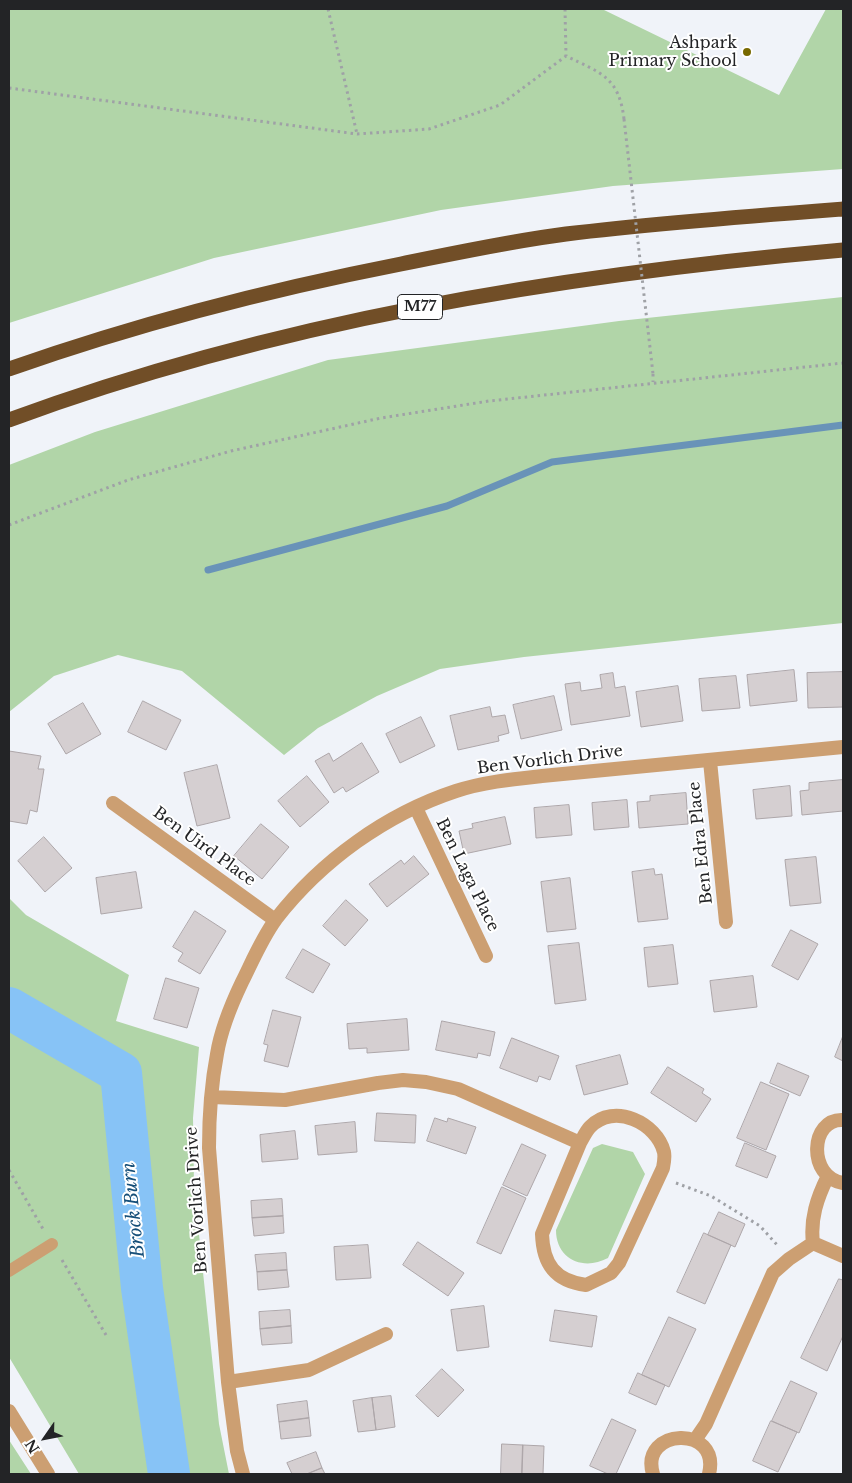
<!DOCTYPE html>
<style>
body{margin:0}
#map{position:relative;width:852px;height:1483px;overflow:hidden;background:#f0f3f9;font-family:"Libre Baskerville",serif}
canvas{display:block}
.frame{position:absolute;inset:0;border:10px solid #232426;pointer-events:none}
.north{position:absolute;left:20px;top:1413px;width:50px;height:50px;-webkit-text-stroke:4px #fff;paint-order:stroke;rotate:237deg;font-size:14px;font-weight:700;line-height:20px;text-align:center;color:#232426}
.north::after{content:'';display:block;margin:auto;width:18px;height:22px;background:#232426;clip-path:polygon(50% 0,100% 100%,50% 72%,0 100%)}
</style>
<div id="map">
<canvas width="852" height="1483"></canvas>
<div class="frame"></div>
<div class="north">N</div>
</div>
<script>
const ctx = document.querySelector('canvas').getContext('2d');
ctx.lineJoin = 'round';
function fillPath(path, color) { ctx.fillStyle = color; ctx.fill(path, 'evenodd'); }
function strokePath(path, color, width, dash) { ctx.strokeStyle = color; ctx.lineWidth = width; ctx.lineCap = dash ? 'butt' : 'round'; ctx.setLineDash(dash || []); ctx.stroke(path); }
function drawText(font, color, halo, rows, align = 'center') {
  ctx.font = font + ' "Libre Baskerville",serif'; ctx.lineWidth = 4; ctx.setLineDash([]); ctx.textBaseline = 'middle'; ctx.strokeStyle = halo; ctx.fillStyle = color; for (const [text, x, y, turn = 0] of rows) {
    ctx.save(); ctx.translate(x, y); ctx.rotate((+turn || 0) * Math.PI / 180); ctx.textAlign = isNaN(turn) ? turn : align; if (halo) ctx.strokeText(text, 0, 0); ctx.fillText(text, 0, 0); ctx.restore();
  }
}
fillPath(new Path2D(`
 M9,9H602L779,95L826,9H843V169L613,186L441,210L214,258L9,323Z
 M843,297V623L524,657L440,669L377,696L318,728L284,755L182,671L118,655L54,676L9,712V465L95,432L328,360L619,321Z
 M9,898L26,915L129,975L116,1021L199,1047L193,1118L194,1187L219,1424L229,1474H79L9,1357Z
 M602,1144L633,1152L645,1174L608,1258C584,1271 556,1260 556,1230L593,1148Z
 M9,1440L31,1474H9Z`), '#b1d5a8');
strokePath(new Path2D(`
 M208,570L447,506L552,462L843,425`), '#6993b8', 7);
strokePath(new Path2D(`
 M9,1008L121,1073L142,1288L169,1474`), '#87c3f6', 42);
const building = new Path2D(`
 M794,670L797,701L750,706L747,675Z
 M843,672V707L808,708L807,673Z
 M613,673L615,688L625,686L630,716L571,725L565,684L580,682L581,691L602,688L600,675Z
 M736,676L740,708L702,711L699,679Z
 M678,686L683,721L641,727L636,692Z
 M554,696L562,730L521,739L513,705Z
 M143,701L181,720L166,750L128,732Z
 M83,703L101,734L66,754L48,724Z
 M490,707L492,717L505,715L509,733L498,736L499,741L458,750L450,716Z
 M421,717L435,746L400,763L386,734Z
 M362,743L379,772L346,792L343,787L334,793L315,761L329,753L333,761Z
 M9,751L41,756L38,769H44L37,812L30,810L27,824L9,821Z
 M217,765L230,818L197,826L184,773Z
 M307,776L329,802L300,827L278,801Z
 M843,780V811L802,815L800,791L809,790V783Z
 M790,786L792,816L756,819L753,790Z
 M686,793L688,824L639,828L637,802L650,801V796Z
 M627,800L629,827L594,830L592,803Z
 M569,805L572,835L536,838L534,808Z
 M505,817L511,844L464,854L459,831L473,828L472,824Z
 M261,824L289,847L262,879L234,856Z
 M44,837L72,868L45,892L18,861Z
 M414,856L429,874L387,907L369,884L401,860L404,864Z
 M816,857L821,903L790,906L785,860Z
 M654,869L655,875L662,874L668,919L638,922L632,872Z
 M136,872L142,908L101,914L96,878Z
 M570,878L576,929L547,932L541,882Z
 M346,900L368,920L345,946L323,926Z
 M195,911L226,931L200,974L178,961L183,953L173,947Z
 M791,930L818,944L798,980L772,966Z
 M579,943L586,1000L555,1004L548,946Z
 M673,945L678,984L648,987L644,948Z
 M303,949L330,964L313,993L286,978Z
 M753,976L757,1007L714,1012L710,981Z
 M166,978L199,988L187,1028L154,1019Z
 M273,1010L301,1017L288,1067L264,1061L268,1045L264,1044Z
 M407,1019L409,1050L367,1053V1048L349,1049L347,1024Z
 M442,1021L495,1032L490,1056L478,1053L477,1058L436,1050Z
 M843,1036V1061L835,1057Z
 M512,1038L559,1056L550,1080L539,1076L537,1082L500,1068Z
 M620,1055L628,1084L584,1095L576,1066Z
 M778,1063L809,1076L800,1096L770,1083Z
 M668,1067L704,1089L702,1093L711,1099L696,1122L651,1093Z
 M761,1082L789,1094L766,1150L737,1138Z
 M377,1113L416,1115L415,1143L375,1141Z
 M435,1118L447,1122L448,1118L476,1127L466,1154L427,1141Z
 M355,1122L357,1152L318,1155L315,1126Z
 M295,1131L298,1159L262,1162L260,1135Z
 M745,1143L776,1156L767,1178L736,1166Z
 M522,1144L546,1155L527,1196L503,1185Z
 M502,1187L526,1198L501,1254L477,1243Z
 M282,1199L283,1216L252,1218L251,1201Z
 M719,1212L745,1224L735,1247L708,1235Z
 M283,1216L284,1233L254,1236L252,1218Z
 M704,1233L731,1245L705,1304L677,1292Z
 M418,1242L464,1273L448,1296L403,1265Z
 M368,1245L371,1278L336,1280L334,1247Z
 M286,1253L287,1270L257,1272L255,1255Z
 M287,1270L289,1287L258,1290L257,1272Z
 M839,1279L843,1280V1336L827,1371L801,1358Z
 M484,1306L489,1347L457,1351L451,1310Z
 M290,1310L291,1326L260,1329L259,1312Z
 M555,1310L597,1316L592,1347L550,1341Z
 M669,1317L696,1329L669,1387L642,1375Z
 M291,1326L292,1343L262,1345L260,1329Z
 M442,1369L464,1390L438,1417L416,1396Z
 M638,1373L665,1385L656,1405L629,1393Z
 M791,1381L817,1393L799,1433L772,1421Z
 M391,1396L395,1427L376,1430L372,1398Z
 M372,1398L376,1430L358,1432L353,1401Z
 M307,1401L309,1418L279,1422L277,1405Z
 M309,1418L311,1436L281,1439L279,1422Z
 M612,1419L636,1430L616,1474H608L590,1466Z
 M771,1421L797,1432L778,1472L753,1461Z
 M502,1444L523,1445L522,1474H501Z
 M523,1445L544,1446L543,1474H522Z
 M316,1452L322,1468L307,1474H292L287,1463Z
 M322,1468L325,1474H307Z`);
fillPath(building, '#d5cfd1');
strokePath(building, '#ada6a9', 1);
strokePath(new Path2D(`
 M328,9L357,134
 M565,9L566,56
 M9,88L357,134L429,129L500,105L566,56C601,73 619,77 624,119
 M653,374V382
 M9,525L128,480L231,451L381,418L489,401L843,363
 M9,1170L43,1229
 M676,1183L711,1196L760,1226L778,1246
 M62,1260L106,1335`), '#9fa1a6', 3, [2.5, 4]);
strokePath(new Path2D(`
 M9,1271L52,1244`), '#cc9f72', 12);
strokePath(new Path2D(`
 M710,761L726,922
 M113,803L275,920
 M416,808L486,956
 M212,1097L285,1100L378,1083L403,1080L426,1082L458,1089L580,1143C583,1138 586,1131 590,1127C614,1102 657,1123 664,1152C665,1157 664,1163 663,1168L619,1263L611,1273L586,1285C555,1281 543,1264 542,1234L580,1143
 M843,1120C810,1118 807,1177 843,1183
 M813,1243C810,1219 817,1198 828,1176
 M228,1382L309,1370L386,1334
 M695,1440L706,1424L773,1273L789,1259L813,1243L843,1256
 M243,1474L237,1451L228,1382L209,1148C209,1117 211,1085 217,1054C221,1029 231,1005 242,982C252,962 262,938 276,919C321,861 386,814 456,791C483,782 514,779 542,776L843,747
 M653,1474C639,1428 721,1424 709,1474`), '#cc9f72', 14);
strokePath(new Path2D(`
 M9,1411L48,1474`), '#cc9f72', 14);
strokePath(new Path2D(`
 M9,369C137,324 268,290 401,264C456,253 511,241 566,234C658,223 751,216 843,209
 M9,420C277,321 559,275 843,250`), '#714e27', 15);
strokePath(new Path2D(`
 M624,119L653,374`), '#9fa1a6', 3, [2.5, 4]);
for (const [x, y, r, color] of [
 [747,52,5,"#786900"]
]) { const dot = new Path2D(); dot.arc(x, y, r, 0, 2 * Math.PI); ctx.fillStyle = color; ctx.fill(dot); strokePath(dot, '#fff', 2); }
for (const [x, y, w] of [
 [420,307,45]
]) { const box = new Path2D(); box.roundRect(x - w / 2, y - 12.5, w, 25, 4); ctx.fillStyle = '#fff'; ctx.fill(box); strokePath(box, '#232426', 1); }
drawText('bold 15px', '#232426', null, [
 ["M77",420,307]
]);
drawText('16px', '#232426', '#fff', [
 ["Ashpark",737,43],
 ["Primary School",737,61]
], 'right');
drawText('16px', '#232426', '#fff', [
 ["Ben Vorlich Drive",550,760,-7],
 ["Ben Edra Place",701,843,-96],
 ["Ben Uird Place",204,847,36],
 ["Ben Laga Place",467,875,64],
 ["Ben Vorlich Drive",197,1200,-94]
]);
drawText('italic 18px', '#164f79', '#fff', [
 ["Brock Burn",134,1210,-96]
]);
</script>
